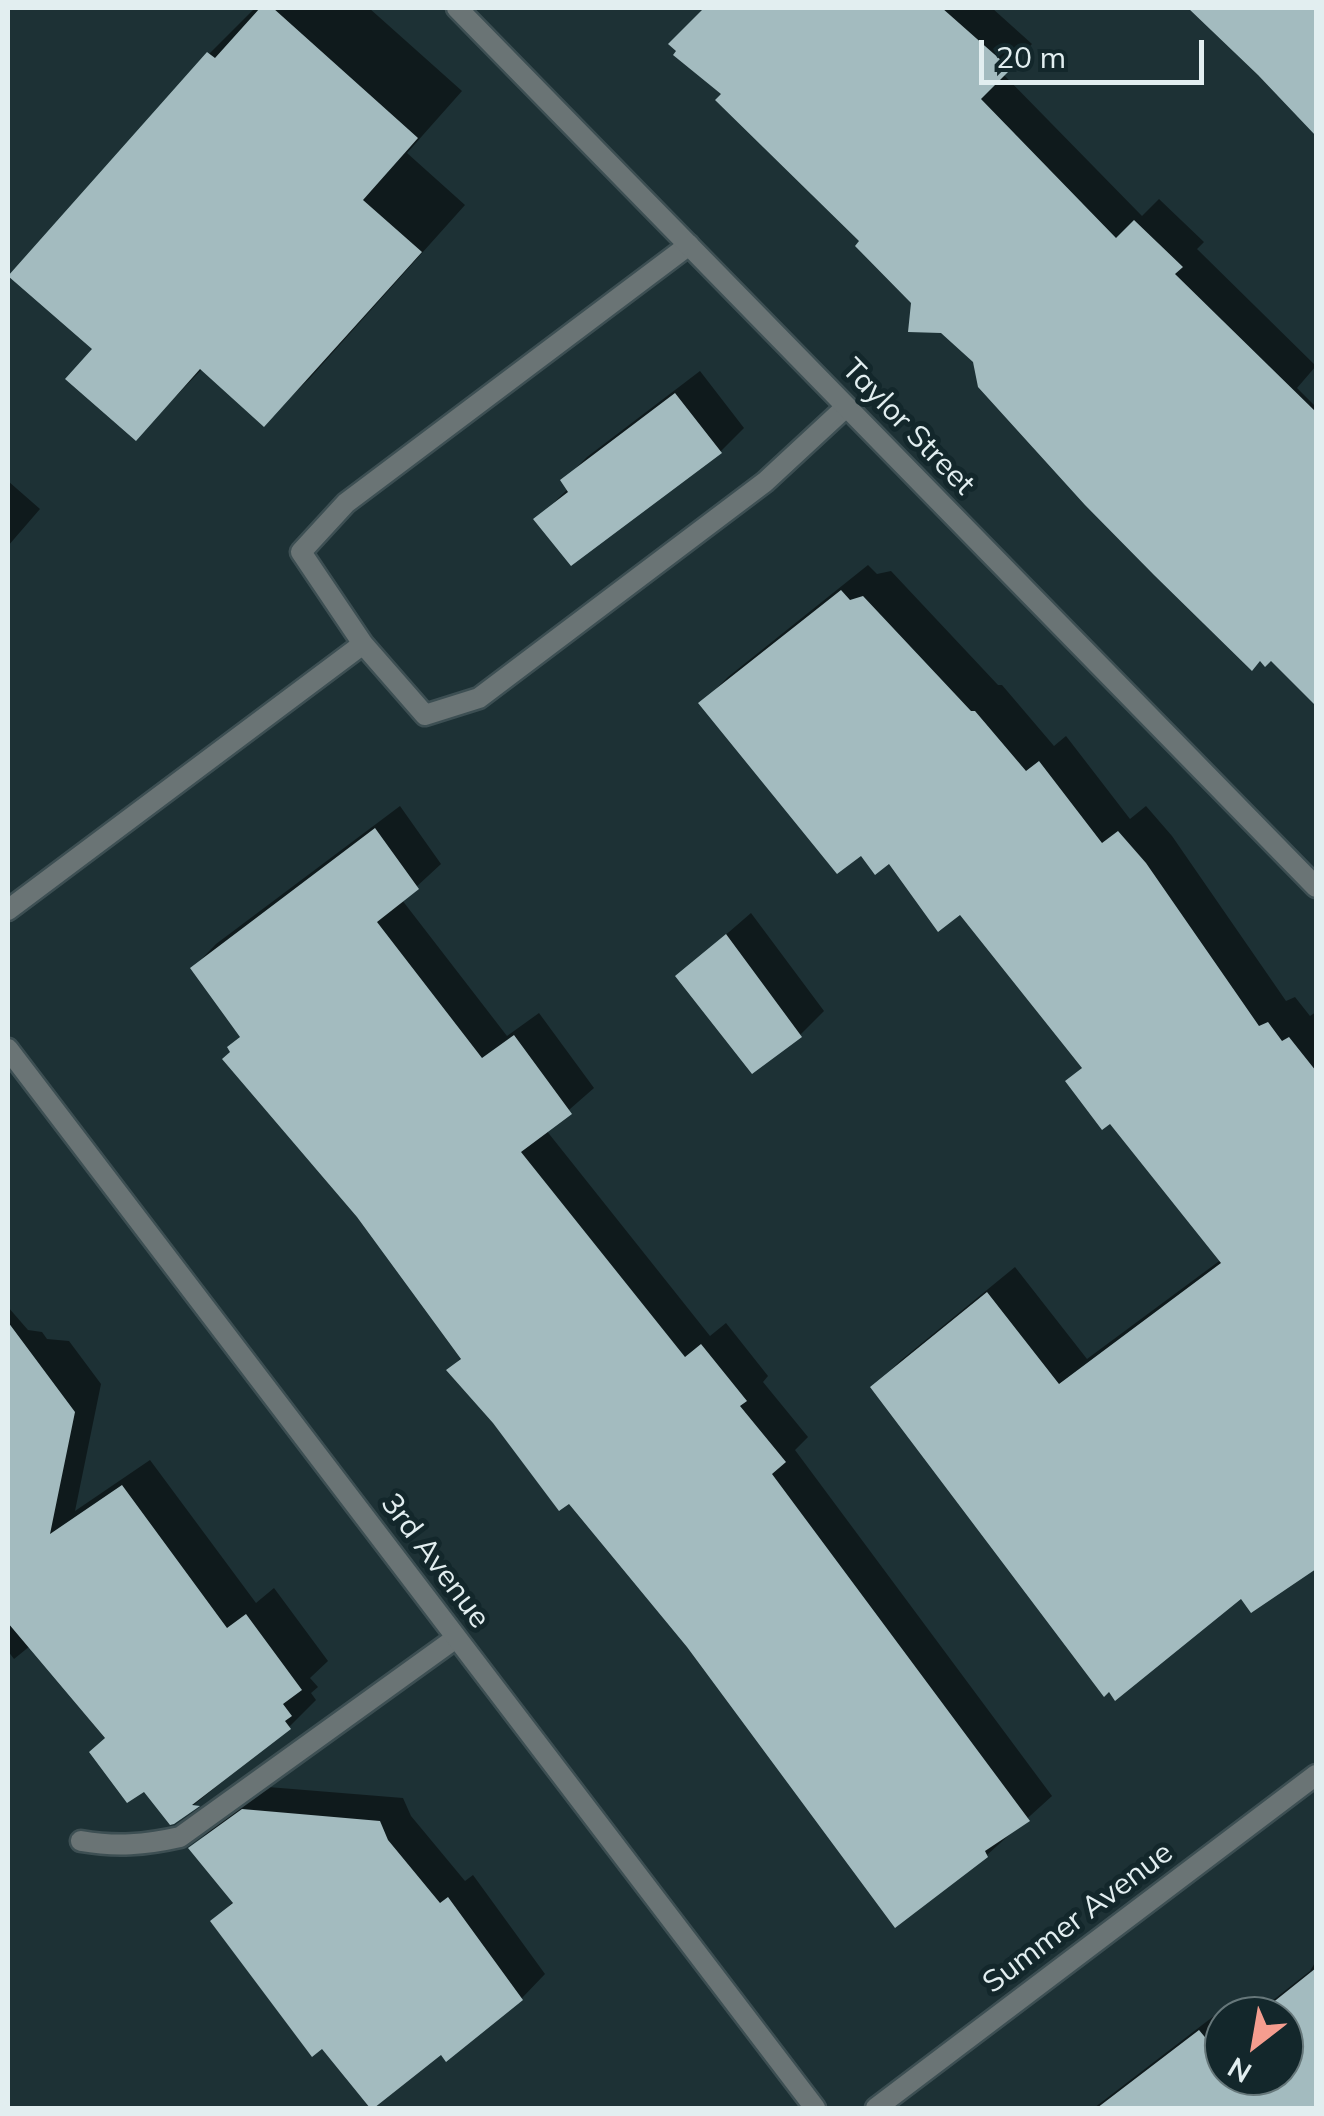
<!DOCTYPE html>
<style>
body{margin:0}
#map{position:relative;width:1324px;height:2116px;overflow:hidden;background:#1d3135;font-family:Mulish,sans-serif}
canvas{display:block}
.frame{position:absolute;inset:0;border:10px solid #e2eef0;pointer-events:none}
.north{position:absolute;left:1204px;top:1996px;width:100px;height:100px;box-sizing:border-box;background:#13272b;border:2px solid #66777a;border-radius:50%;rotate:211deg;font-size:28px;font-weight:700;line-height:40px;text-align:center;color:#e2eef0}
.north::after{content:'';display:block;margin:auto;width:35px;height:45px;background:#f59d8f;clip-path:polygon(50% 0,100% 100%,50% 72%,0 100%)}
.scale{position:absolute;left:979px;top:40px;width:225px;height:45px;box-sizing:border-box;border:5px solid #e2eef0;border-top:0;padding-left:12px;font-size:30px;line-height:35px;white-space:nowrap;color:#e2eef0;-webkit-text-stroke:8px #13272b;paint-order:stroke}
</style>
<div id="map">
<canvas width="1324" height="2116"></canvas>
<div class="frame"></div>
<div class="north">N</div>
<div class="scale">20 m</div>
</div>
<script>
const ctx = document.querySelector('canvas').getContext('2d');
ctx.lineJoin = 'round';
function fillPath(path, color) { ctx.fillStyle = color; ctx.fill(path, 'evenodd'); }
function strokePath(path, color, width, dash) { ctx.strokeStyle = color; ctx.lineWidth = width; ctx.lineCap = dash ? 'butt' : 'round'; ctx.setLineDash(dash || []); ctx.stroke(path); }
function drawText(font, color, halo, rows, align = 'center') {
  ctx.font = font + ' Mulish,sans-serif'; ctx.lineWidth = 10; ctx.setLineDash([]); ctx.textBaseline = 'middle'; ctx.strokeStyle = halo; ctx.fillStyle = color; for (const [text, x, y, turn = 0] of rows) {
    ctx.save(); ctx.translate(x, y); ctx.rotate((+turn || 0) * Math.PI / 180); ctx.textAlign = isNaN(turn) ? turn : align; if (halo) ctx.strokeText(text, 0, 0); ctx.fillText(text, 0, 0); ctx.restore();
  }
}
fillPath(new Path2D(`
 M255,8L259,12L263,8H369L462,91L407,153L465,205L310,378L264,423L203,368L136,438L95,349L209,54Z
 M708,8H992L1032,44L1003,74L1142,216L1159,199L1204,242L1197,249L1316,366L1297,388L1316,407V700L913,302L863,241L725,94L672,44Z
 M1216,8H1316V134L1204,20Z
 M700,371L744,428L721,451L571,562L537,519L569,488L563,481L587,457Z
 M8,481L40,509L8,546Z
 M868,565L877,574L891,571L998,685H1002L1054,746L1066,736L1130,819L1146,806L1172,836L1286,1001L1295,997L1310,1016L1316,1012V1566L1252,1610L1241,1596L873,1388L900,1361L1015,1267L1087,1359L1222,1259L1110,1120L1069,1081L1084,1066L960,912L890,860L861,853L701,704L728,677Z
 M400,806L441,864L402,900L507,1036L539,1013L594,1088L546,1130L710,1336L726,1323L768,1376L763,1382L808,1437L795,1450L1052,1796L987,1855L689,1645L570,1500L449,1370L463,1356L193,968L216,944Z
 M751,913L824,1011L800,1035L753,1070L678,976Z
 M8,1307L28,1330L42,1332L47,1339L69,1341L101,1384L75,1511L150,1460L256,1603L274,1588L328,1661L310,1678L318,1687L311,1693L316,1700L289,1727L173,1822L30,1646L14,1659L8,1651Z
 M268,1787L403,1798L411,1816L465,1881L473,1875L545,1974L522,1998L446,2059L442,2052L213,1921L234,1901L192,1848L215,1825Z
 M1316,1961V2108H1094L1223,2009L1229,2016H1224V2076H1284V2016H1253L1310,1971Z`), '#0007');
fillPath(new Path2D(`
 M260,8H273L418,138L363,200L422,252L264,427L200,369L136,441L65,379L92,349L8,276L207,52L215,58Z
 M704,8H942L1011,69L981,99L1116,238L1134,220L1183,267L1175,274L1316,412V706L1271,661L1265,667L1260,661L1252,671L1154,575L1085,505L978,387L973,362L941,333L908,332L911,303L855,246L859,241L715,100L721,94L673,55L676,51L668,44Z
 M1188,8H1316V136L1258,75Z
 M675,393L722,453L571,566L533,519L568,492L560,480Z
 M841,590L850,600L863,596L971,711H975L1026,771L1039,761L1102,843L1118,831L1146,863L1259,1026L1268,1022L1282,1041L1289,1037L1316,1071V1569L1251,1613L1241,1599L1115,1701L1109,1692L1104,1697L870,1387L987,1292L1059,1384L1221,1263L1110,1124L1102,1130L1065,1081L1082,1068L960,915L938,932L889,864L875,875L861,856L837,874L698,703Z
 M375,828L419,889L377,922L482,1058L514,1035L572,1114L521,1152L685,1357L701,1344L747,1401L740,1406L786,1462L772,1474L1030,1821L985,1851L988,1857L895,1928L687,1647L569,1504L559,1511L493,1423L446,1370L461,1359L357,1217L222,1059L230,1052L227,1047L240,1037L190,968Z
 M726,934L802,1037L752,1074L675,976Z
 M8,1322L75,1412L50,1534L122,1485L227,1628L246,1614L302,1690L283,1704L292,1716L285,1721L291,1729L192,1805L200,1806L174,1824L170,1825L144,1792L127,1803L89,1752L105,1738L8,1623Z
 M242,1809L380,1821L388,1840L440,1903L448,1897L523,2000L446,2062L441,2055L374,2108H370L322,2049L312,2057L210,1921L233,1903L188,1848Z
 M1316,1968V2108H1097L1199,2030L1214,2048L1224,2041V2076H1284V2016H1256Z`), '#a3bbbf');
const service = new Path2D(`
 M363,644L425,715L479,698L765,482L846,407
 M8,910L363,644L301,552L346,503L689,245
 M81,1841C116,1847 145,1845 180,1837L456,1638`);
const minor = new Path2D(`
 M457,8L1316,887`);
const tertiary = new Path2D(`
 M8,1049L815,2108
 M876,2108L1316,1775`);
strokePath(service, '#3d4f53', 25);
strokePath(minor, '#3d4f53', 25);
strokePath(tertiary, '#3d4f53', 25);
strokePath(service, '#6a7475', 20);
strokePath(minor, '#6a7475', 20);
strokePath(tertiary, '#6a7475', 20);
drawText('30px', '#e2eef0', '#13272b', [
 ["Taylor Street",908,427,46],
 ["3rd Avenue",435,1561,53],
 ["Summer Avenue",1078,1918,-37]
]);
</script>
